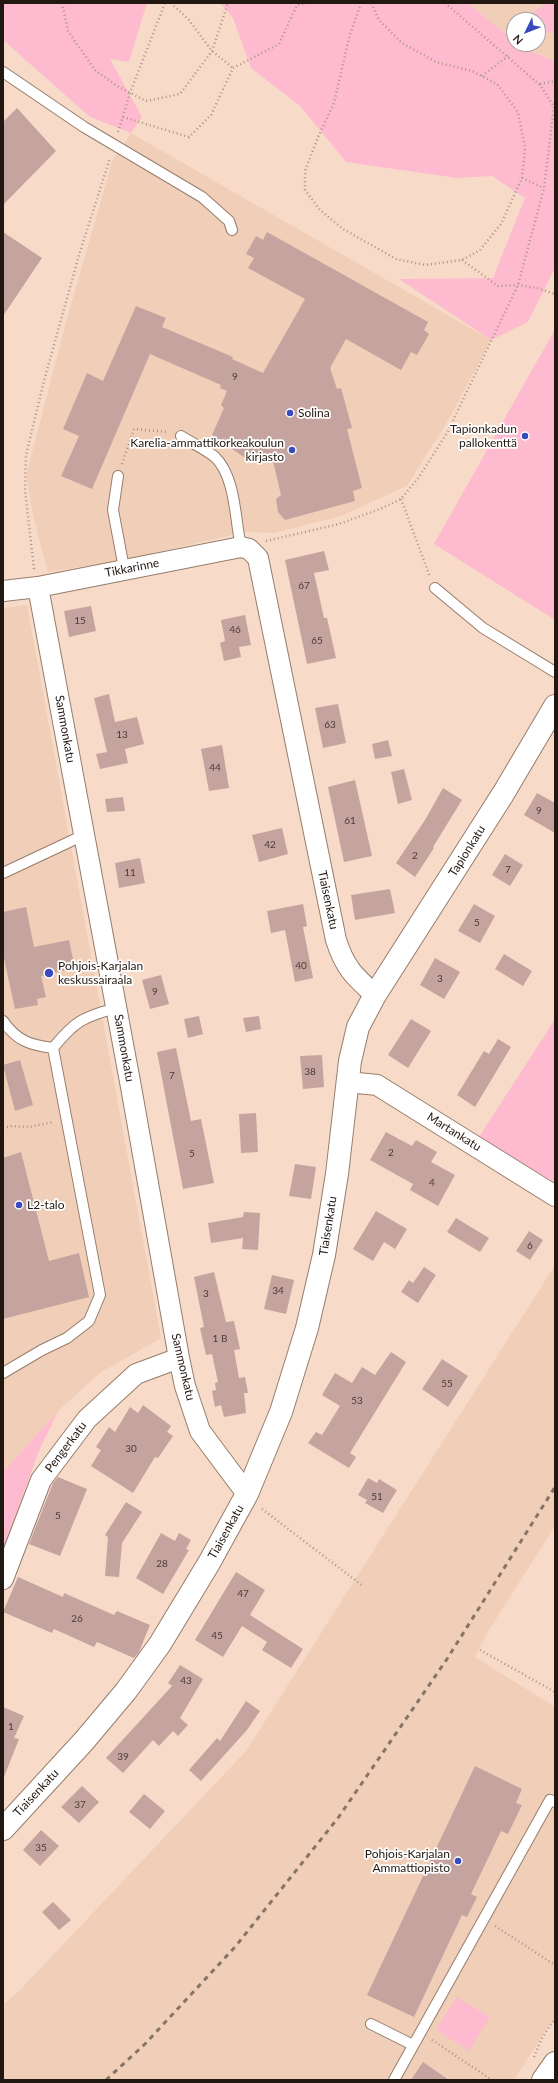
<!DOCTYPE html>
<meta charset="utf-8">
<style>
body{margin:0}
#map{position:relative;width:558px;height:2083px;overflow:hidden;background:#f7dbc8;font-family:Lato,sans-serif}
canvas{display:block}
.frame{position:absolute;inset:0;border:4px solid #221812;pointer-events:none}
.north{position:absolute;left:506px;top:12px;width:40px;height:40px;box-sizing:border-box;background:#fff;border:1px solid #a7a3a0;border-radius:50%;rotate:227deg;font-size:11px;font-weight:700;line-height:16px;text-align:center;color:#221812}
.north::after{content:'';display:block;margin:auto;width:14px;height:18px;background:#394abd;clip-path:polygon(50% 0,100% 100%,50% 72%,0 100%)}
</style>
<div id="map">
<canvas width="558" height="2083"></canvas>
<div class="frame"></div>
<div class="north">N</div>
</div>
<script>
const ctx = document.querySelector('canvas').getContext('2d');
ctx.lineJoin = 'round';
function fillPath(path, color) { ctx.fillStyle = color; ctx.fill(path, 'evenodd'); }
function strokePath(path, color, width, dash) { ctx.strokeStyle = color; ctx.lineWidth = width; ctx.lineCap = dash ? 'butt' : 'round'; ctx.setLineDash(dash || []); ctx.stroke(path); }
function drawText(font, color, halo, rows, align = 'center') {
  ctx.font = font + ' Lato,sans-serif'; ctx.lineWidth = 3.5; ctx.setLineDash([]); ctx.textBaseline = 'middle'; ctx.strokeStyle = halo; ctx.fillStyle = color; for (const [text, x, y, turn = 0] of rows) {
    ctx.save(); ctx.translate(x, y); ctx.rotate((+turn || 0) * Math.PI / 180); ctx.textAlign = isNaN(turn) ? turn : align; if (halo) ctx.strokeText(text, 0, 0); ctx.fillText(text, 0, 0); ctx.restore();
  }
}
fillPath(new Path2D(`
 M468,3H555V61L517,44H538V20H514V41Z
 M131,133L491,340L449,419L407,486L341,516L274,533L245,532L119,561L48,572L34,520L26,476L66,322L112,162Z
 M27,605L161,1338L100,1373L58,1411L3,1472V608Z
 M555,1265V1526L489,1630L475,1657L555,1707V2016L514,2080H3V2005L19,1991L246,1751Z`), '#f1ceb7');
fillPath(new Path2D(`
 M3,3H147L129,62L110,59L142,117L131,133L90,117L3,40Z
 M220,3H468L514,41V44L555,61V268L528,322L491,340L399,279L493,278L525,198L492,176L457,178L346,162L301,107L251,68L233,18Z
 M547,3H555V32L538,34V20H534L532,13Z
 M555,329V620L434,544Z
 M555,1019V1183L479,1137Z
 M58,1411L38,1453L3,1551V1472Z
 M457,1997L490,2017L469,2051L436,2030Z`), '#febbd0');
fillPath(new Path2D(`
 M17,108L56,151L3,205V122Z
 M3,232L42,258L3,316Z
 M267,232L428,322L424,330L429,334L417,355L411,352L401,370L346,339L330,368L337,389L341,388L352,428L347,429L362,488L353,491L355,501L285,520L278,512L276,499L281,495L272,457L251,462L212,435L224,408L221,405L227,391L220,388L221,385L150,354L92,489L61,476L79,436L63,429L87,373L103,381L136,306L166,318L162,327L233,357L232,359L263,373L305,299L248,268L254,258L246,254L256,236L263,240Z
 M324,551L329,570L314,573L324,618H327L336,658L307,664L285,560Z
 M91,606L96,631L69,637L64,611Z
 M245,615L251,645L239,647L241,657L224,661L220,643L225,641L221,620Z
 M109,694L115,722L137,717L144,744L125,749L128,763L100,769L96,754L107,752L94,698Z
 M338,704L346,743L323,748L315,708Z
 M388,740L392,756L375,759L372,744Z
 M222,745L229,788L209,791L201,749Z
 M404,769L412,800L398,804L391,772Z
 M355,780L372,856L344,862L328,787Z
 M443,788L462,800L433,847L434,848L415,877L396,863L425,820Z
 M537,793L555,803V833L524,815Z
 M123,797L125,811L107,812L105,799Z
 M282,828L288,854L259,862L252,835Z
 M505,854L523,865L510,886L492,875Z
 M140,858L145,883L119,888L115,863Z
 M390,889L395,913L355,920L351,895Z
 M303,904L307,926L303,927L313,978L295,982L285,930L271,933L267,911Z
 M474,904L495,916L480,943L458,931Z
 M26,907L34,947L69,940L75,968L41,976L46,997L37,999L38,1005L15,1009L3,954V912Z
 M504,954L532,971L523,986L495,969Z
 M435,958L460,972L444,999L420,985Z
 M161,975L169,1004L150,1009L142,980Z
 M199,1016L203,1034L188,1038L184,1019Z
 M259,1016L261,1029L246,1032L243,1018Z
 M411,1019L431,1031L408,1068L388,1055Z
 M498,1039L511,1047L475,1107L457,1095L484,1051L489,1054Z
 M176,1048L191,1121L201,1119L214,1183L183,1189L157,1052Z
 M322,1055L324,1087L303,1089L300,1056Z
 M20,1060L33,1105L15,1111L3,1065Z
 M256,1113L258,1152L241,1153L239,1114Z
 M386,1132L412,1146L416,1140L437,1152L431,1162L455,1175L438,1206L410,1190L413,1184L370,1160Z
 M21,1152L49,1261L79,1253L89,1297L3,1319V1158Z
 M295,1164L316,1167L311,1199L289,1196Z
 M376,1211L407,1229L395,1249L384,1242L373,1261L353,1249Z
 M244,1212L260,1213L258,1250L242,1249L243,1238L211,1243L208,1223L243,1217Z
 M456,1218L489,1238L480,1252L447,1232Z
 M529,1231L543,1240L530,1260L516,1251Z
 M424,1267L436,1275L418,1303L401,1292L409,1280L413,1283Z
 M214,1272L226,1322L234,1321L240,1349L234,1350L239,1378L245,1377L248,1393H244L246,1413L224,1417L221,1405L215,1407L212,1391L216,1390L215,1383L218,1382L212,1354L206,1355L200,1328L204,1327L194,1277Z
 M272,1275L294,1280L286,1314L264,1309Z
 M391,1352L406,1362L350,1453L356,1457L349,1468L308,1443L316,1432L322,1435L340,1406L322,1395L335,1373L352,1383L362,1367L375,1375Z
 M442,1359L468,1376L448,1407L422,1389Z
 M143,1405L171,1426L167,1432L173,1436L158,1458L155,1457L133,1493L91,1466L101,1450L96,1447L109,1427L115,1432L130,1407L138,1413Z
 M58,1477L87,1489L60,1556L29,1544L53,1483Z
 M368,1478L377,1483L379,1479L397,1490L383,1513L365,1503L367,1500L358,1495Z
 M126,1502L142,1512L122,1543L119,1577L105,1576L108,1537L105,1535Z
 M161,1533L175,1541L179,1533L191,1540L186,1549L189,1550L163,1594L136,1578Z
 M236,1572L265,1590L250,1615L303,1649L291,1668L262,1650L267,1642L242,1626L223,1657L195,1640Z
 M18,1577L63,1597L64,1593L114,1615L117,1611L150,1625L139,1652L134,1658L97,1642L94,1647L54,1629L52,1633L3,1612Z
 M180,1665L203,1679L180,1718L188,1725L178,1736L173,1731L159,1746L153,1740L123,1773L106,1758L172,1686L168,1683Z
 M246,1701L260,1711L247,1730L201,1781L189,1770L217,1738L220,1741Z
 M3,1707L24,1716L14,1738L19,1739L4,1777Z
 M475,1766L522,1789L516,1803L522,1805L508,1834L501,1831L471,1894L477,1897L467,1917L462,1915L414,2017L367,1995Z
 M82,1786L99,1802L79,1823L61,1807Z
 M144,1794L165,1811L150,1829L129,1812Z
 M41,1830L59,1846L40,1866L23,1850Z
 M53,1902L71,1920L59,1930L42,1912Z
 M423,2062L449,2080H411Z`), '#c5a49f');
const service = new Path2D(`
 M3,72L84,127L202,197L229,221L232,230
 M181,436C192,443 205,449 215,457C236,477 235,521 241,547
 M118,476L113,510L123,563L126,568
 M435,588L483,628L555,672
 M3,873L84,835
 M3,1021C17,1041 30,1045 53,1048
 M3,1373L42,1350L67,1338L89,1321L100,1295L53,1048C75,1021 83,1017 116,1008
 M371,2024L413,2045
 M394,2080L550,1800L555,1802`);
const minor = new Path2D(`
 M38,587L131,1087L179,1358L185,1386L200,1431L247,1494
 M3,591L38,587L241,547L249,549L258,558L336,940C345,968 354,976 375,995
 M348,1082L377,1085L555,1196
 M3,1579L41,1480L87,1419L136,1374L179,1358`);
const tertiary = new Path2D(`
 M3,1829L84,1741L126,1691L160,1644L209,1563L247,1494L281,1412L307,1328L324,1255L337,1174L350,1061L358,1027L375,995L503,794L555,706
 M543,2080L555,2063`);
strokePath(service, '#967d6c', 12);
strokePath(minor, '#967d6c', 22);
strokePath(tertiary, '#967d6c', 24);
strokePath(new Path2D(`
 M62,3L68,31L95,70L117,86L146,101L180,94L212,51L228,3
 M171,3L189,20L212,51L233,68
 M361,3L349,38L334,103L318,137L305,171V190L320,210L343,229L396,259L425,265L462,260L480,250L501,224L522,178L525,148L518,112L497,84L472,71L436,62L402,43L379,20L371,3
 M445,3L540,85L555,108
 M482,76L508,56
 M540,84L555,81
 M123,117L189,137L211,115L233,68L279,44L297,5L307,3
 M118,132L130,93L165,3
 M522,178L544,188
 M462,260L498,286L518,285L537,288L555,294
 M122,464L134,429L168,432
 M401,499L430,577
 M266,541L339,524L380,509L401,499L419,477L447,433L518,285L544,188L554,107
 M34,569L25,490L26,455L44,381L79,255L110,158
 M3,1128L12,1126L29,1127L53,1122
 M262,1509L363,1586
 M480,1650L555,1692
 M495,1926L555,1965
 M432,2040L492,2080
 M534,2057L541,2040L555,2018`), '#ab9587', 2.5, [1, 3]);
strokePath(service, '#fff', 10);
strokePath(minor, '#fff', 20);
strokePath(tertiary, '#fff', 22);
strokePath(new Path2D(`
 M106,2080L145,2044L235,1947L338,1818L447,1659L555,1487`), '#867467', 3, [5, 5]);
for (const [x, y, r, color] of [
 [290,413,4,"#394abd"],
 [525,436,4,"#394abd"],
 [292,450,4,"#394abd"],
 [49,973,5,"#394abd"],
 [19,1205,4,"#394abd"],
 [458,1861,4,"#394abd"]
]) { const dot = new Path2D(); dot.arc(x, y, r, 0, 2 * Math.PI); ctx.fillStyle = color; ctx.fill(dot); strokePath(dot, '#fff', 1.5); }
drawText('10px', '#4b3b35', null, [
 ["9",235,377],
 ["67",304,586],
 ["15",80,621],
 ["46",235,630],
 ["65",317,641],
 ["63",330,725],
 ["13",122,735],
 ["44",215,768],
 ["9",539,811],
 ["61",350,821],
 ["42",270,845],
 ["2",415,856],
 ["7",508,870],
 ["11",130,873],
 ["5",477,923],
 ["40",301,966],
 ["3",440,979],
 ["9",155,992],
 ["38",310,1072],
 ["7",172,1076],
 ["2",391,1153],
 ["5",192,1154],
 ["4",432,1183],
 ["6",530,1246],
 ["34",278,1291],
 ["3",206,1294],
 ["1 B",220,1339],
 ["55",447,1384],
 ["53",357,1401],
 ["30",131,1449],
 ["51",377,1497],
 ["5",58,1516],
 ["28",162,1564],
 ["47",243,1594],
 ["26",77,1619],
 ["45",217,1636],
 ["43",186,1681],
 ["1",11,1727],
 ["39",123,1757],
 ["37",80,1805],
 ["35",41,1848]
]);
drawText('12px', '#221812', '#fff', [
 ["Solina",298,413],
 ["Tapionkadun",517,429,"right"],
 ["pallokenttä",517,443,"right"],
 ["Karelia-ammattikorkeakoulun",284,443,"right"],
 ["kirjasto",284,457,"right"],
 ["Pohjois-Karjalan",58,966],
 ["keskussairaala",58,980],
 ["L2-talo",27,1205],
 ["Pohjois-Karjalan",450,1854,"right"],
 ["Ammattiopisto",450,1868,"right"]
], 'left');
drawText('12px', '#221812', '#fff', [
 ["Tikkarinne",132,568,-11],
 ["Sammonkatu",65,729,80],
 ["Tapionkatu",467,851,-58],
 ["Tiaisenkatu",328,900,78],
 ["Sammonkatu",124,1048,80],
 ["Martankatu",454,1132,32],
 ["Tiaisenkatu",328,1226,-81],
 ["Sammonkatu",183,1367,77],
 ["Pengerkatu",66,1447,-53],
 ["Tiaisenkatu",226,1532,-61],
 ["Tiaisenkatu",36,1793,-47]
]);
</script>
